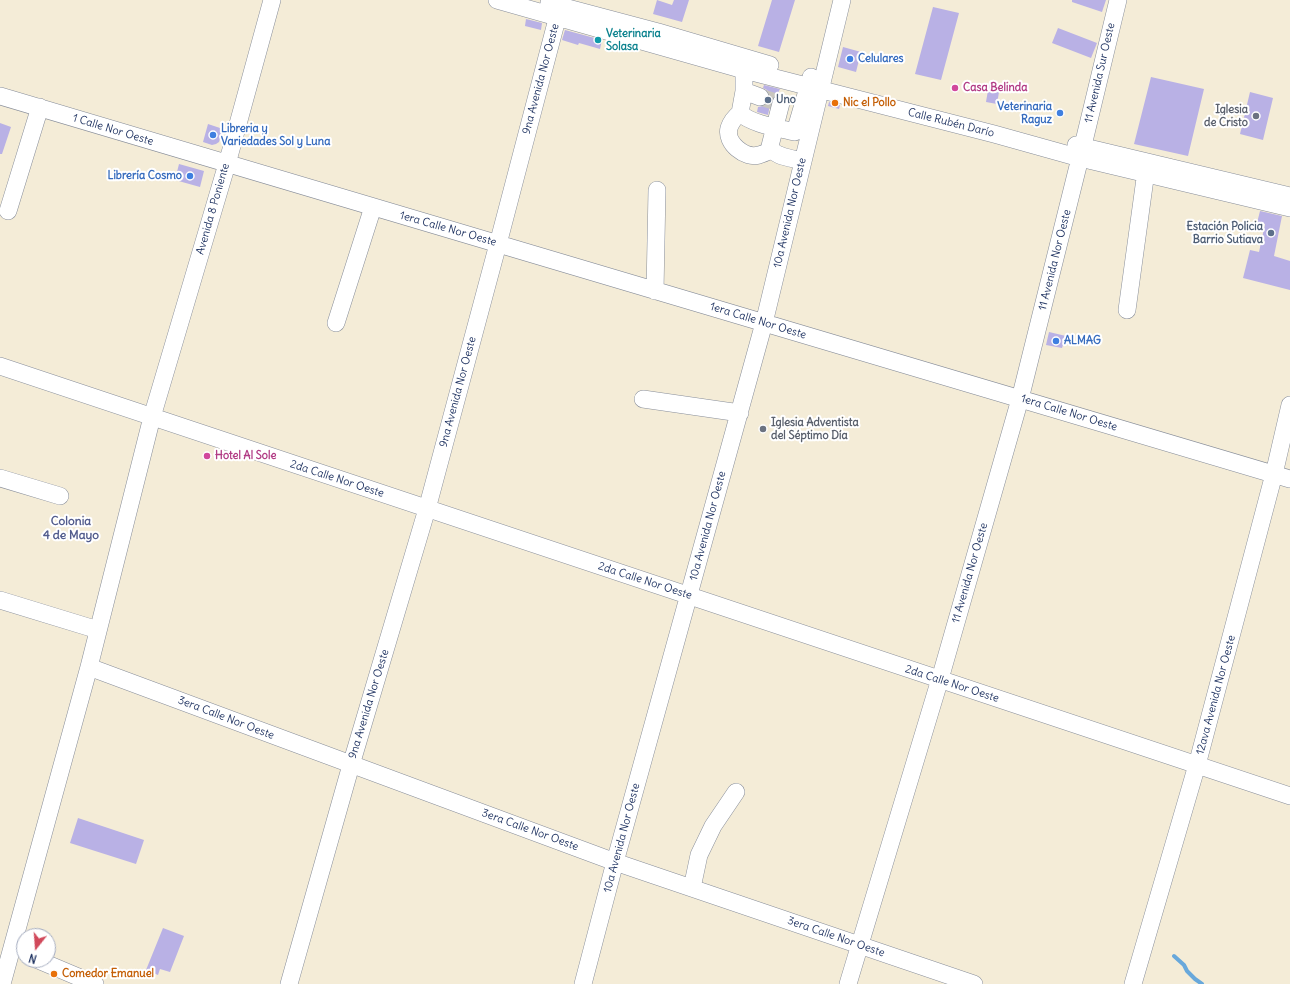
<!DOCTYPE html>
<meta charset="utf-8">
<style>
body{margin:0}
#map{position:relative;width:1290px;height:984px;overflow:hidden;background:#f4ecd7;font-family:Delius,sans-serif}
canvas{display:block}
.north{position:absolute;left:16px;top:928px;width:40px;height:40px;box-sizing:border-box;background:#fff;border:1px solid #a4acbf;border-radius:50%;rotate:197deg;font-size:11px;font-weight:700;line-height:16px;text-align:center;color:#1b2f5e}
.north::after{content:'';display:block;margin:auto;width:14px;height:18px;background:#d1495b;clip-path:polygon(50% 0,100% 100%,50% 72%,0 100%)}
</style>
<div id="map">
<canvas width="1290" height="984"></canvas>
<div class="north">N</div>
</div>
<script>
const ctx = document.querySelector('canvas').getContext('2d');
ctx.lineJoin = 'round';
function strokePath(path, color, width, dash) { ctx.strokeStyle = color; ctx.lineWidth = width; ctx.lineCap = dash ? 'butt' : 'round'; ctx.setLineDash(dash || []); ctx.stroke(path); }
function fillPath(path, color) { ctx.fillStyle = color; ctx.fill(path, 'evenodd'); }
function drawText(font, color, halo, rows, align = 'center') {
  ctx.font = font + ' Delius,sans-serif'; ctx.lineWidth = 4; ctx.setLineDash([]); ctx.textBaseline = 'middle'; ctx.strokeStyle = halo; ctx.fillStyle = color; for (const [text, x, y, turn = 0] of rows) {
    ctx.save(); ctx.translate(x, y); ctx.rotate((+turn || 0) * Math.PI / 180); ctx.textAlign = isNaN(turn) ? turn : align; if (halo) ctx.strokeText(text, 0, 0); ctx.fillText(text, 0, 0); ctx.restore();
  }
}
strokePath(new Path2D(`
 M1174,956L1184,965L1187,971L1195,979L1202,984`), '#68a8db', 4);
fillPath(new Path2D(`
 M657,0L672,5L674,0H689L682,22L653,14Z
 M772,0H795L779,52L758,46Z
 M1072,0H1106L1102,12L1072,2Z
 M933,7L959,13L941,80L915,74Z
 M526,19L542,23L541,30L525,26Z
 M1058,28L1097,43L1091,58L1052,43Z
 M565,30L602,40L600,49L579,43L578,45L562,40Z
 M843,47L861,52L856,72L838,67Z
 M1151,77L1204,89L1188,156L1134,144Z
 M989,84L1000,86L997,104L986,102Z
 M764,85L780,89L778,93L774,96L771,100L768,115L757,112L758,107L766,105L769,100L770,95L767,90L763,88Z
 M1250,92L1273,98L1263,140L1240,134Z
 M829,102L840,105L839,109L828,106Z
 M0,123L11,127L2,154H0Z
 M208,124L223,129L219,142L216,144L212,145L203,142Z
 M179,164L204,171L200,187L175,180Z
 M1260,211L1282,216L1274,256L1290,261V290L1243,278L1250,250L1259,252L1265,224L1257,223Z
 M1049,332L1066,336L1062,348L1046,345Z
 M78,818L144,840L136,864L70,843Z
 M163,928L184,936L170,972L160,969L158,975L146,970Z`), '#b9b1e5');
strokePath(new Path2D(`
 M760,97L776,102`), '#c9c6bf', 17, [17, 8]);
const minor = new Path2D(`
 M497,0L744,70L994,134L1080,158L1290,208
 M549,3L658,32L770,65
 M744,59V91L740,113C751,124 779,128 795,132L811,77
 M744,91L760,97
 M0,96L1290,479
 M781,103L770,146C773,157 792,158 803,161
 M740,113C735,117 731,122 729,128C725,143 745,159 759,155C763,154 767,152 771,150
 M1076,145L1290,196
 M8,211L40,107
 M655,291L657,190
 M1127,310L1147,164
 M336,323L373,207
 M0,366L1290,796
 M643,399L740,413
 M0,478L60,496
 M0,600L98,630
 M89,667L615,862L974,984
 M692,888L699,855L713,826L736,792
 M38,960L95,984
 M2,984L89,667L152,417L227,164L272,0
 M289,984L351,765L427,509L498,244L562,0
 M583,984L615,862L764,323L842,0
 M848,984L940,679L1020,399L1080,158L1118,0
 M1133,984L1197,765L1274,474L1290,405`);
strokePath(minor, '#888e9a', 18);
strokePath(minor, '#fff', 17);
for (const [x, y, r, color] of [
 [598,40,4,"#0f9aa8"],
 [850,59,4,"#3f7fe0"],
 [955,88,4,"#d1479c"],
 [768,100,4,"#5c6f8a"],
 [835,103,4,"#e8710a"],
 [1060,113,4,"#3f7fe0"],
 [1256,116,4,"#6b7280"],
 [213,135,4,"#3f7fe0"],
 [190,176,4,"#3f7fe0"],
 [1271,233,4,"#5c6f8a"],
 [1056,341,4,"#3f7fe0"],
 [763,429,4,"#6b7280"],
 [207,456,4,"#d1479c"],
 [54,974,4,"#e8710a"]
]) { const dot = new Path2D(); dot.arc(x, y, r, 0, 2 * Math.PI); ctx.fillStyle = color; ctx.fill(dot); strokePath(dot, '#fff', 1.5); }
drawText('bold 11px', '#0d838f', '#fff', [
 ["Veterinaria",606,34],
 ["Solasa",606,47]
], 'left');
drawText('bold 11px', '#366cbe', '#fff', [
 ["Celulares",858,59],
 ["Veterinaria",1052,107,"right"],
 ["Raguz",1052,120,"right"],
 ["Libreria y",221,129],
 ["Variedades Sol y Luna",221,142],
 ["Librería Cosmo",182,176,"right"],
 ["ALMAG",1064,341]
], 'left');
drawText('11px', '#1b2f5e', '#fff', [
 ["11 Avenida Sur Oeste",1100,73,-77],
 ["9na Avenida Nor Oeste",541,79,-75],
 ["Calle Rubén Darío",951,123,14],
 ["1 Calle Nor Oeste",113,130,17],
 ["Avenida 8 Poniente",213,209,-74],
 ["10a Avenida Nor Oeste",790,213,-77],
 ["1era Calle Nor Oeste",448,229,16],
 ["11 Avenida Nor Oeste",1055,260,-76],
 ["1era Calle Nor Oeste",758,321,17],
 ["9na Avenida Nor Oeste",458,392,-75],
 ["1era Calle Nor Oeste",1069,413,17],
 ["2da Calle Nor Oeste",337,479,18],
 ["10a Avenida Nor Oeste",708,526,-75],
 ["11 Avenida Nor Oeste",970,573,-74],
 ["2da Calle Nor Oeste",645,581,18],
 ["2da Calle Nor Oeste",952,684,18],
 ["12ava Avenida Nor Oeste",1216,695,-75],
 ["9na Avenida Nor Oeste",369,704,-73],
 ["3era Calle Nor Oeste",226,718,21],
 ["3era Calle Nor Oeste",530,830,20],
 ["10a Avenida Nor Oeste",622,838,-75],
 ["3era Calle Nor Oeste",836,937,19]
]);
drawText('bold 11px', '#b23c85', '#fff', [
 ["Casa Belinda",963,88],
 ["Hotel Al Sole",215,456]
], 'left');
drawText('bold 11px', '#4e5e75', '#fff', [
 ["Uno",776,100],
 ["Estación Policia",1263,227,"right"],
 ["Barrio Sutiava",1263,240,"right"]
], 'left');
drawText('bold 11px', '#c56008', '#fff', [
 ["Nic el Pollo",843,103],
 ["Comedor Emanuel",62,974]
], 'left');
drawText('bold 11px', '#5b616d', '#fff', [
 ["Iglesia",1248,110],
 ["de Cristo",1248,123],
 ["Iglesia Adventista",771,423,"left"],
 ["del Séptimo Día",771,436,"left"]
], 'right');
drawText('bold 12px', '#525c8d', '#fff', [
 ["Colonia",71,522],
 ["4 de Mayo",71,536]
]);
</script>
